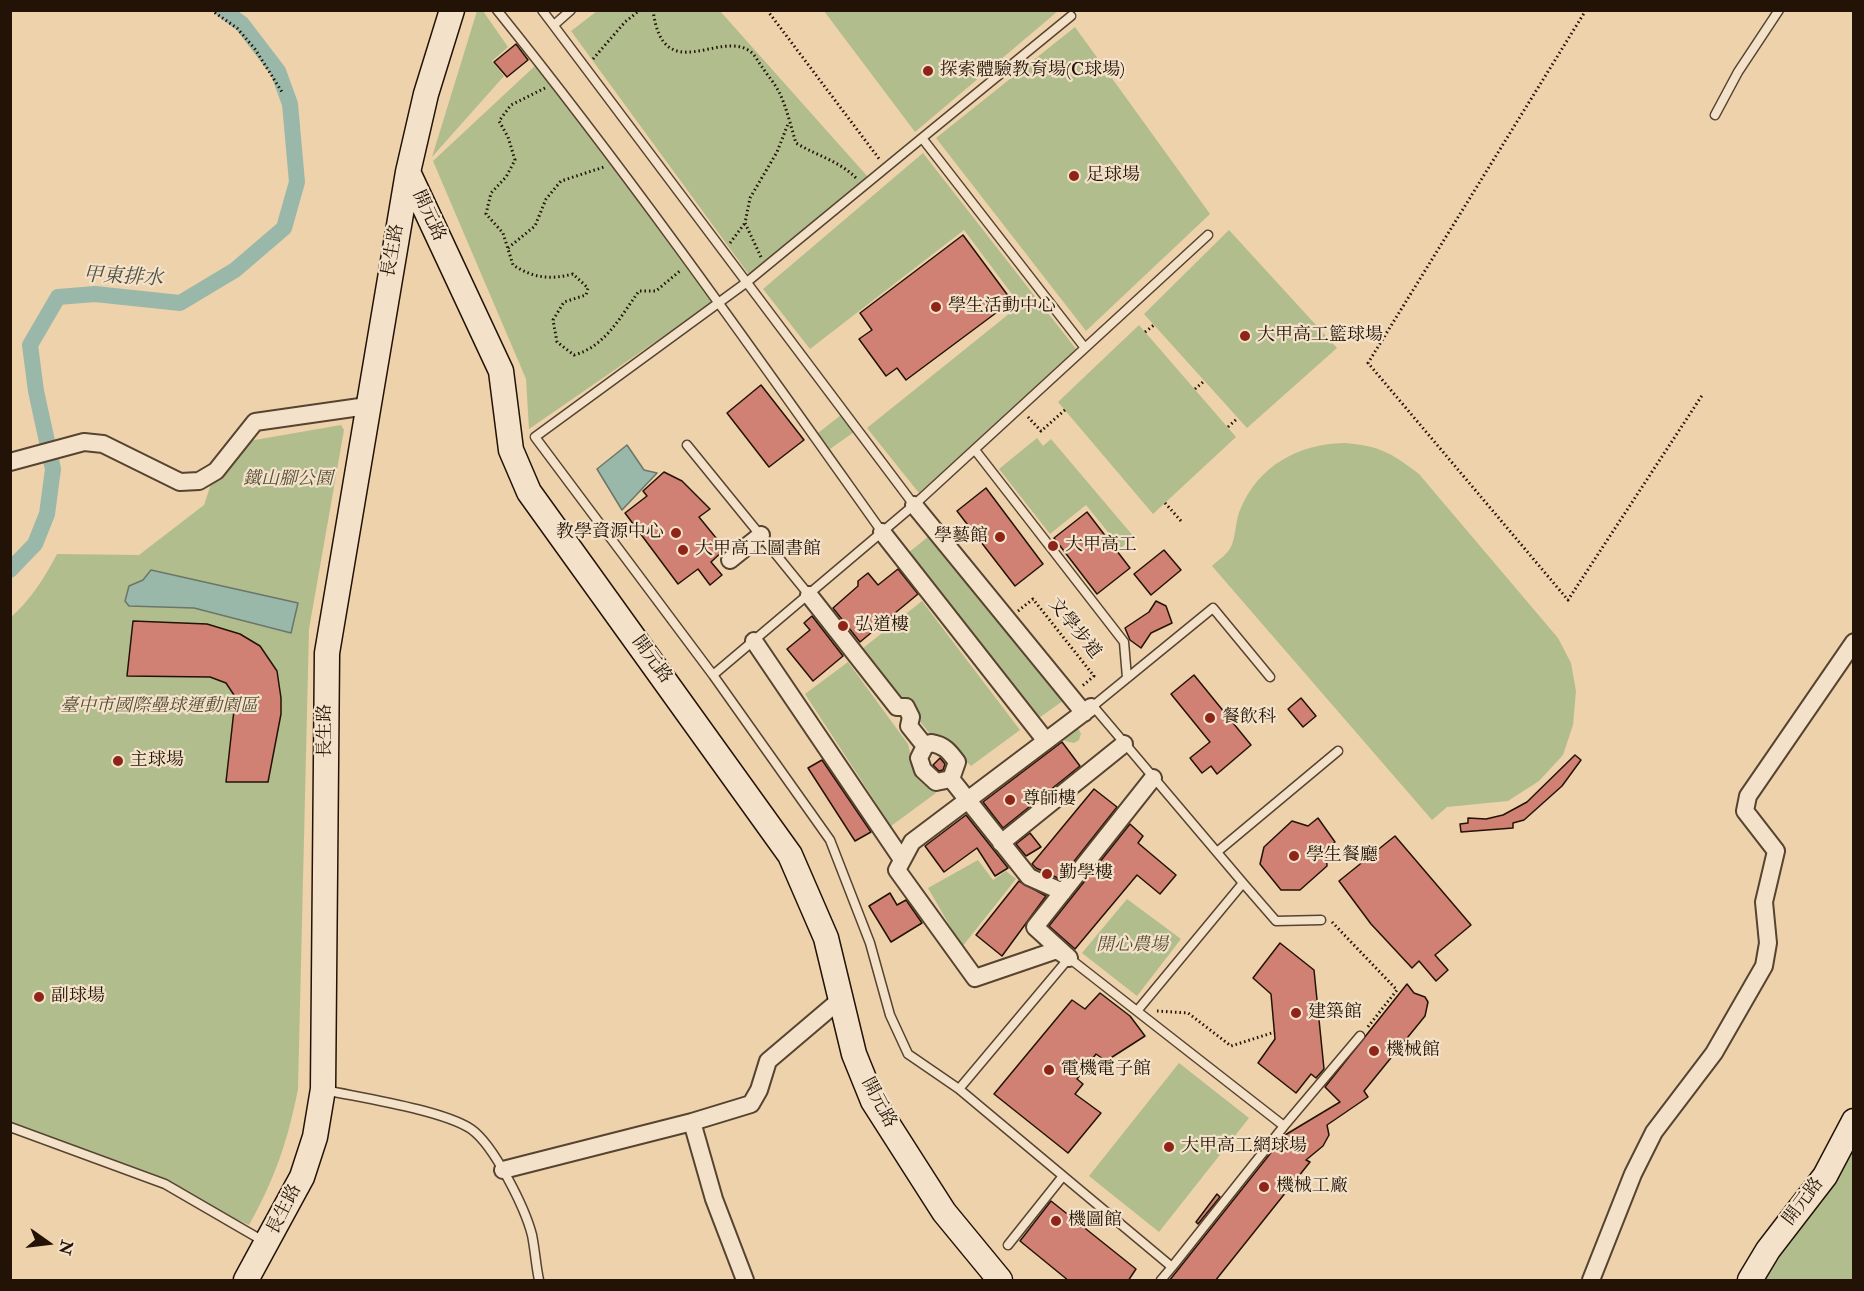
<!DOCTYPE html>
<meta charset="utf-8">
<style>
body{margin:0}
#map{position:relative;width:1864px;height:1291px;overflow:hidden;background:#edd2ac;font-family:"IM FELL Double Pica",serif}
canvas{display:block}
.frame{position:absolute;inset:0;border:12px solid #231306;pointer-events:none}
.north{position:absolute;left:18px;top:1213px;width:60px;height:60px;-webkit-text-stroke:4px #f3e2c9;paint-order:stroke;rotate:104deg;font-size:16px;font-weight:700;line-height:24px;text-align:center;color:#231306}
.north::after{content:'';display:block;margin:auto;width:21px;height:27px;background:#231306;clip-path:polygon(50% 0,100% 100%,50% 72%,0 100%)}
</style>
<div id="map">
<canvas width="1864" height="1291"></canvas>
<div class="frame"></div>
<div class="north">N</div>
</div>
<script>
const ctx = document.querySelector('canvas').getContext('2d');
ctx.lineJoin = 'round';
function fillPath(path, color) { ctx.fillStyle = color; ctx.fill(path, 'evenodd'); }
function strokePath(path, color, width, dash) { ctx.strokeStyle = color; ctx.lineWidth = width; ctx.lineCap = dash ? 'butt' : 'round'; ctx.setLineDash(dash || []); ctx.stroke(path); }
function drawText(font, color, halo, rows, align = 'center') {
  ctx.font = font + ' "IM FELL Double Pica","Noto Serif TC",serif'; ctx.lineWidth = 4.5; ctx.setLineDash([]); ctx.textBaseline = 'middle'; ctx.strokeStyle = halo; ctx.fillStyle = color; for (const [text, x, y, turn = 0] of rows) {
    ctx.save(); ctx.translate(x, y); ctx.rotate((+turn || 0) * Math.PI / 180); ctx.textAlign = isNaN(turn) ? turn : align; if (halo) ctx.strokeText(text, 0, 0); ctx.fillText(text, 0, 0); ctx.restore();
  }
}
fillPath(new Path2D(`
 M477,11H483L508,47L492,61L504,76L432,157Z
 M597,11H720L868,177L750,276L571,31Z
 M824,11H1058L915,132Z
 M1075,27L1210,214L1086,331L936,138Z
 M537,64L713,302L529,429L526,379L433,161Z
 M923,153L1076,349L919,493L867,428L1020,305L964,230L810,349L763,289Z
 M1229,230L1337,348L1247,428L1144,314Z
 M1139,325L1236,437L1153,514L1058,402Z
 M841,415L854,432L830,449L818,433Z
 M341,425L344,430L309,629L298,1089C288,1140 275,1179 249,1225L51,1137L11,1124L10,618C30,601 45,577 57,554L139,555L204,505L213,478L249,441Z
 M1037,438L1043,446L1051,439L1134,537L1121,548L1086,505L1050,534L999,469Z
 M1344,443C1380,446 1390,452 1419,474L1558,638L1571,663L1576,691L1573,725L1563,755L1539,781L1508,801L1447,807L1432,820L1212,566C1217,561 1225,556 1229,550C1236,541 1235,521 1240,510C1258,466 1298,444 1344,443Z
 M934,532L1067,698L1036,720L903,557Z
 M922,601L1020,730L971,766L939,737L930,734L862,649Z
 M848,662L908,744L916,776L929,783L936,793L891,826L805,694Z
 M1077,726L1081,734L1079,740L1074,743L1065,741L1062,735Z
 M978,860L993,880L1006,871L1016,879L962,947L928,888Z
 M1127,899L1181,939L1137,996L1082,953Z
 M1179,1063L1249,1118L1159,1232L1089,1176Z
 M1853,1108V1280H1741Z`), '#b2bd8e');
const water = new Path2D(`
 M627,445L644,470L657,473L622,510L597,469Z
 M151,570L298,603L291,633L194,608L129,606L125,601L129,586L143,580Z`);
fillPath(water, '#99b8a9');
strokePath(water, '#6a7668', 1.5);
strokePath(new Path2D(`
 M10,570L35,544L47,514L53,469L36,391L30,345L58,297L95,294L180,303L235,270L284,228L297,182L290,104L278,71L242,24L223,10`), '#99b8a9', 16);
const building = new Path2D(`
 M516,44L528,60L507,77L494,62Z
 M963,235L1012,301L906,380L897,368L886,376L859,339L872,330L860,313Z
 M761,385L804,440L769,467L727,413Z
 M664,472L682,481L710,509L699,517L725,549L711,562L722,575L710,585L698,569L678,584L625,513L647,496L643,491Z
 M986,488L1043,564L1015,586L957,511Z
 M1087,512L1130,568L1097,594L1054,538Z
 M1164,550L1181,570L1151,595L1134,574Z
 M898,569L918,594L860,642L833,608L858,586V581L868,573L878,585Z
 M1156,601L1166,606L1172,623L1151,633L1141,648L1130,640L1125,628L1149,612Z
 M812,616L843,656L813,681L787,649L810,630L804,623Z
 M133,621L207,624L240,634L260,646L277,671L281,698V714L268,782H226L234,710V695L226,683L210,677L127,676Z
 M1194,675L1251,745L1217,774L1211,766L1202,773L1190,758L1210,742L1171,694Z
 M1301,698L1316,716L1303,727L1288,709Z
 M1062,742L1080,766L1003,828L983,802Z
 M1575,755L1581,760L1562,786L1524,820L1513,823V828L1461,832L1460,824L1468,823V818L1486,819L1503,815L1527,802Z
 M940,758L945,764L943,770L939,771L933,765Z
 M822,760L871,832L855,841L808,768Z
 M1094,789L1117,807L1060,879L1036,868L1032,864Z
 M966,815L1008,868L995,876L977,848L944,872L925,846Z
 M1318,818L1335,842L1326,849L1327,866L1300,890H1281L1260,864L1264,847L1292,821L1308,826Z
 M1130,824L1143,836L1138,843L1176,875L1160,894L1137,875L1075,949L1049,926Z
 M1030,833L1041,847L1026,856L1016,844Z
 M1395,836L1471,925L1435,955L1448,970L1436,981L1419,961L1412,968L1371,924L1339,881Z
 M1019,881L1046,896L1002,956L976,935Z
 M890,893L897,905L906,900L922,923L891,942L869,906Z
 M1280,943L1314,970L1324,1069L1316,1078L1311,1074L1296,1093L1258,1063L1275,1039L1271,994L1253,978Z
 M1407,984L1414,993L1425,997L1428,1002L1425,1016L1364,1091L1368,1097L1327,1125L1329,1135L1323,1146L1306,1160L1310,1162L1215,1281H1169L1285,1135L1340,1102L1325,1087Z
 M1100,993L1130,1016L1145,1036L1106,1061L1096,1054L1077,1079L1083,1084L1075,1094L1101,1113L1068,1153L994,1094L1072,1000L1085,1009Z
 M1217,1194L1220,1197L1198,1224L1196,1222Z
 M1051,1201L1136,1269L1128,1281H1069L1020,1241Z`);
fillPath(building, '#d18174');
strokePath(building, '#231306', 1.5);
const lane = new Path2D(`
 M497,10C633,179 757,356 882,532
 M542,10L914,505
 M554,25L571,10
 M1715,115L1738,72L1779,10
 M922,138L1071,16
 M1208,235L914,505L713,675L830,840L870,943L890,1015L908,1054L959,1089L1172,1267L1284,1126L1360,1036
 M687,445L809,595
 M975,450L1124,642L1127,678
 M713,675L535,437L747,282L922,138L1085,348
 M1217,852L1338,751
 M1243,883L1276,921L1321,920
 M1137,1011L1243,883L1093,706L1213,608L1270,677
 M959,1089L1069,958L1284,1126
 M325,1090C362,1098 442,1110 471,1129C494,1145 525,1208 532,1235C535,1250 536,1266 539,1280
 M10,1127L165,1184L265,1242
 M1008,1245L1063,1176
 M1161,1280L1172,1267`);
const street = new Path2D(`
 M10,462L84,442L103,444L180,482L199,481L216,471L255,422L367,406
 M914,505L1084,713
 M882,532L1046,741L912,842L897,870L975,978L1057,950L1069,958L1035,927L1153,778
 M730,560L761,535
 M809,595L897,707H906L911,717L909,726L925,746L919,758L923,770L936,782L951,779L1029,877L1063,892
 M754,641L901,858
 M1046,741L1091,707
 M925,746L931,743C944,745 949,751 957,762L951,779
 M1001,843L1124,744
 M692,1122L714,1199L745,1280
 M503,1170L692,1122L751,1104L759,1090L768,1061L841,999
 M1591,1280L1633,1174L1654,1132L1714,1053L1764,966L1768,943L1764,902L1776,851L1745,811L1748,796L1854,642`);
const secondary = new Path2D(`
 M408,172L501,371L511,450L529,492L790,855L826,938L854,1054L873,1101L944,1212L1000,1280
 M246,1280L302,1177L315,1137L323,1089L327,653L408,172L426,94L452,10
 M1750,1280L1768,1250L1825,1176L1854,1121`);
strokePath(lane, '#564330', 11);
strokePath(street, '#564330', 20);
strokePath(secondary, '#231306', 27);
strokePath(new Path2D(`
 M211,10L237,28L255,49L282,92
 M653,10C663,89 720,28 751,52C755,55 759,63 762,67C768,76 776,85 780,94C787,109 791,127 796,143C817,156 840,161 857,179
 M767,10L880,160
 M1586,10L1368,363L1568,600L1703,394
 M593,59L625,22L640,10
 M545,88L511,105L499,121L508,137L515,160L506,177L491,193L486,214L503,233L513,265C533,278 550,280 573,274L588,288L586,295L564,302L553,320L557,342L574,355C605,347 621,316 639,291H656L681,270
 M730,243L745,223
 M508,248L535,226L546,199L561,181L604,167
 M761,257L745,223L750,198L777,152L788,124
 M1145,332L1154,325
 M1195,389L1204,381
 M1028,417L1041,431L1065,410
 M1228,427L1238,418
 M1165,503L1181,521
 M1018,611L1033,599L1094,676L1081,687
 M1332,922L1397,990L1367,1028
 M1157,1011L1188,1013L1231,1046L1275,1032`), '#231306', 3, [1.5, 3]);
strokePath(lane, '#f3e2c9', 8);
strokePath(street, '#f3e2c9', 16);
strokePath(secondary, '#f3e2c9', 24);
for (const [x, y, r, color] of [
 [928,71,6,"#8f2418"],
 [1074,176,6,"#8f2418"],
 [936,307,6,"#8f2418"],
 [1245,336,6,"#8f2418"],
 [676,533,6,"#8f2418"],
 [1000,537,6,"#8f2418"],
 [1053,546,6,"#8f2418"],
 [683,550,6,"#8f2418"],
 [843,626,6,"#8f2418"],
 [1210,718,6,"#8f2418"],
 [118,761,6,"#8f2418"],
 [1010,800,6,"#8f2418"],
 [1294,856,6,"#8f2418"],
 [1047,874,6,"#8f2418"],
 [39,997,6,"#8f2418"],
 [1296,1013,6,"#8f2418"],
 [1374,1051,6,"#8f2418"],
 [1049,1070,6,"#8f2418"],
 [1169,1147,6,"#8f2418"],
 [1264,1187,6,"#8f2418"],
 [1056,1221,6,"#8f2418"]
]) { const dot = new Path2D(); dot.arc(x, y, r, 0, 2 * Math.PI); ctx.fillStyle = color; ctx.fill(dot); strokePath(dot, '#f3e2c9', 2); }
drawText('18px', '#231306', '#f3e2c9', [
 ["探索體驗教育場(C球場)",940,71],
 ["足球場",1086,176],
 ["學生活動中心",948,307],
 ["大甲高工籃球場",1257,336],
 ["教學資源中心",664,533,"right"],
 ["學藝館",988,537,"right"],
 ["大甲高工",1065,546],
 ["大甲高工圖書館",695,550],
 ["弘道樓",855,626],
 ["餐飲科",1222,718],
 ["主球場",130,761],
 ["尊師樓",1022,800],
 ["學生餐廳",1306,856],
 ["勤學樓",1059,874],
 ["副球場",51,997],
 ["建築館",1308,1013],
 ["機械館",1386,1051],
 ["電機電子館",1061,1070],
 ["大甲高工網球場",1181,1147],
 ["機械工廠",1276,1187],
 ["機圖館",1068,1221]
], 'left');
drawText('18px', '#231306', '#f3e2c9', [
 ["開元路",428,216,65],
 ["長生路",394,251,-80],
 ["文學步道",1074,629,51],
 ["開元路",651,660,54],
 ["長生路",326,731,-90],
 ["開元路",878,1103,62],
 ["開元路",1804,1202,-53],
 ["長生路",285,1210,-63]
]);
drawText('italic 18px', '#554e36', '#f3e2c9', [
 ["鐵山腳公園",288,480],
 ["臺中市國際壘球運動園區",159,707],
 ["開心農場",1132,946]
]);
drawText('italic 20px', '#4c4d3f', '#f3e2c9', [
 ["甲東排水",123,278,3]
]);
</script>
